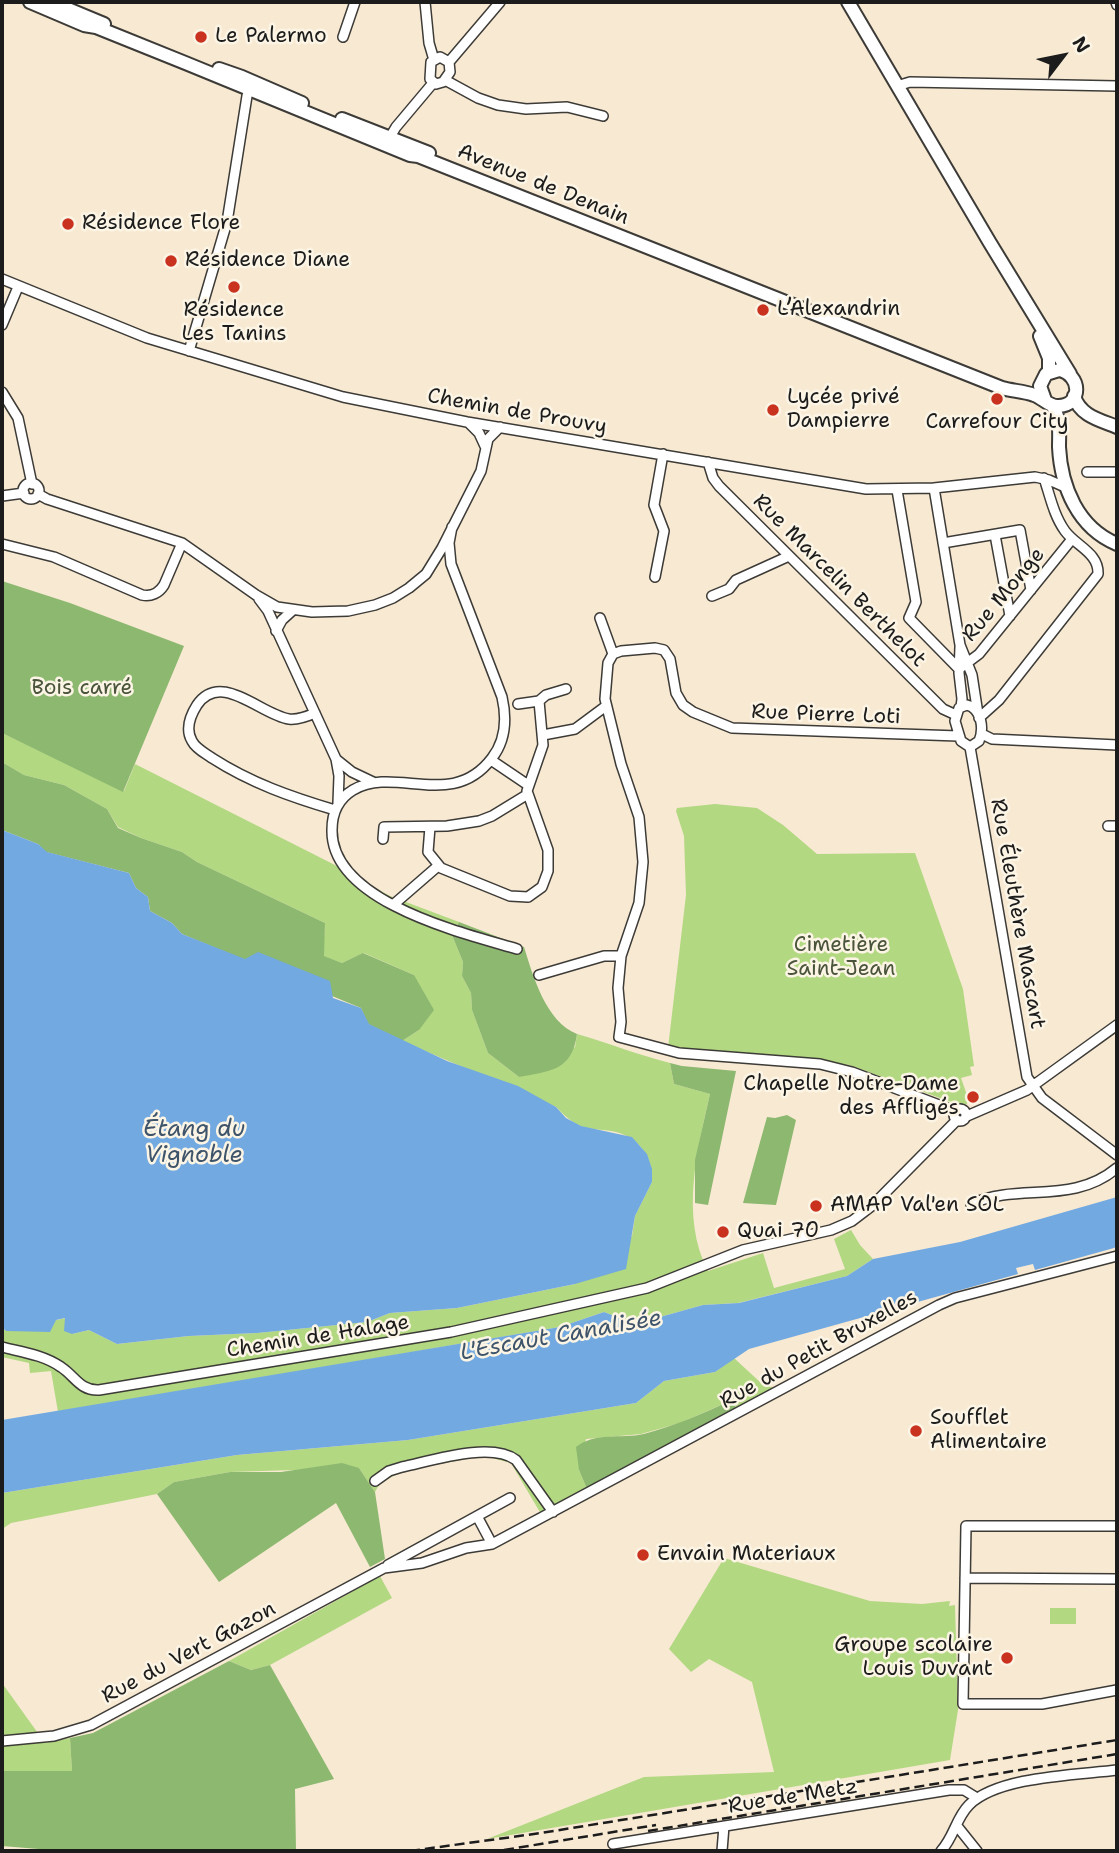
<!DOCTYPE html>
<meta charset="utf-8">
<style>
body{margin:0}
#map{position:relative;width:1119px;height:1853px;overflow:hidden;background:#f8e9d2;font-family:"Shantell Sans",sans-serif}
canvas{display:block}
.frame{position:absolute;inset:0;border:4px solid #1c1c1c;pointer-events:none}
.north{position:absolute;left:1028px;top:21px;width:70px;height:70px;-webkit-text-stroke:5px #fcf5e5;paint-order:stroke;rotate:58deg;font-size:19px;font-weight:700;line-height:28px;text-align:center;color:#1c1c1c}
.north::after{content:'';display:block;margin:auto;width:24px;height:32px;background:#1c1c1c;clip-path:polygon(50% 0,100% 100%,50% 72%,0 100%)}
</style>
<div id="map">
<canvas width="1119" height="1853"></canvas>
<div class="frame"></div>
<div class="north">N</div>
</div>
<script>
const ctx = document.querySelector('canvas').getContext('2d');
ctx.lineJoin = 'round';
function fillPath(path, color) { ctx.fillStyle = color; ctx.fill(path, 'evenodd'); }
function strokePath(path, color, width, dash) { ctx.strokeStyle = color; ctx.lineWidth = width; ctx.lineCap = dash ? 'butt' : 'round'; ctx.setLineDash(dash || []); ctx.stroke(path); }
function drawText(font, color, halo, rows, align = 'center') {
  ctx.font = font + ' "Shantell Sans",sans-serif'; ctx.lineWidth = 5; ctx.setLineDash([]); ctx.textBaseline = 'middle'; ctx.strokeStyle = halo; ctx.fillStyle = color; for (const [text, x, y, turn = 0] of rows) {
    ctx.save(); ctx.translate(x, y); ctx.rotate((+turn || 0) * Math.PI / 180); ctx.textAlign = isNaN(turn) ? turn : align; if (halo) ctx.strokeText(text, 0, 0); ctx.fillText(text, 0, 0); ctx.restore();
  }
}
fillPath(new Path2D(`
 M2,733L124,791L135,764L333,864L390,896L459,922L452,935L463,962L462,976L471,993L472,1010L488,1053L519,1077L575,1047L577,1034C609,1043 638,1055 670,1063L674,1084L710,1094C697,1151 680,1217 708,1271L763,1253L774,1288L845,1269L834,1239L851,1230L860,1245L873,1259L847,1276L738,1303L703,1305L635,1324L604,1312L560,1327L58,1412L51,1371L30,1373L29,1363L2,1357V1327L6,1331L66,1318L72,1334L89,1330L117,1344L189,1336L257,1333L367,1322L390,1313L457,1308L575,1284L632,1236L635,1216L652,1182C653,1155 637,1135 611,1131C601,1129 592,1130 583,1127C572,1123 564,1115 556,1107L402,1041L419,1030L414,975L364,953L342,963L323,956L325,923L197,862L182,852L141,838L118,827L107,809L64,785L24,775L2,762Z
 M715,804L757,808L783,825L817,854L915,853L963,989L974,1066L970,1067L972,1075L961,1078L969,1101L966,1105L951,1102L849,1065L779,1056L668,1048L686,895L684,836L676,811L677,808Z
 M734,1358L761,1383L774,1388L737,1408L730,1401L680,1423L641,1434L586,1439L579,1470L587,1489L541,1514L511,1463L484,1456L405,1470L380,1483L375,1492L359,1468L230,1472L174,1482L157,1494L11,1523L2,1529V1493L237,1455L408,1440L636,1403L664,1381L715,1372Z
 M724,1558L870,1601L922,1604L950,1601L949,1606L955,1605L958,1710L950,1760L487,1839L644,1777L774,1772L752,1682L709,1659L691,1672L669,1649Z
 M380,1576L392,1598L270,1665L251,1670L229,1661Z
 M1050,1608H1076V1624H1050Z
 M2,1683L45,1743L70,1738L72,1771H2V1746H4Z`), '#b2d882');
fillPath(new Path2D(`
 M2,581L70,603L184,646L123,792L2,733Z
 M2,762L24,775L64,785L107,809L118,828L141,838L182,852L197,862L325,923L324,956L342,963L363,953L414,975L434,1010L419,1030L402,1041L368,1024L361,1008L182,934L172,923L150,911L148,897L136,888L129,873L46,852L38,844L2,830Z
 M459,922L524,947C533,976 546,1022 577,1034C572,1071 550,1071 519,1077L488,1053L472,1010L471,993L462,976L463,962L452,935Z
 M670,1063L682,1066L736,1071L708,1205L695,1203V1160L710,1094L674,1084Z
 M787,1115L796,1120L776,1205L743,1203L767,1117L775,1118Z
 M730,1401L737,1408L587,1489L579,1470L576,1447C595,1432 621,1439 644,1434C674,1426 702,1414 730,1401Z
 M342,1463L359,1468L375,1492L385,1559L370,1567L336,1503L219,1582L157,1494L174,1482L230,1472H281Z
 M229,1661L251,1670L270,1665L334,1779L295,1789L296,1851H63L2,1846V1771H72L70,1738L93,1733Z`), '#8db870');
fillPath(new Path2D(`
 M2,830L38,844L47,852L129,873L136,888L148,897L150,911L172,923L182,934L245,959L258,952L330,981L333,998L361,1008L369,1024L447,1061L518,1086L556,1107L566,1118L581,1126L632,1137L647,1154L652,1169V1182L635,1216L626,1269L575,1284L457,1308L390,1313L367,1322L257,1333L189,1336L117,1344L89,1330L72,1334L64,1331L65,1318L56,1320L50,1332L6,1331L2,1327Z
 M1117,1197V1246L1114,1248L1035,1270L1033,1264L1016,1268L1018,1274L749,1349L715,1372L664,1381L636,1403L408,1440L237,1455L2,1493V1420L560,1327L604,1312L635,1324L703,1305L739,1303L847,1276L873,1259L960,1242Z`), '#72a9e1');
const street = new Path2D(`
 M425,2L429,43L434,60
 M1116,2L1117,5
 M343,37L355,2
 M440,57L449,62L450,72L443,82L436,84L430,79L431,62Z
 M449,62L500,2
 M445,80L478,98L498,105L526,109L567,107L603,116
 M897,86L910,82L1117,86
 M387,142L396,127L433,83
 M2,279L147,338L343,397L467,422L866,489L934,488L1035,477L1049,480L1067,488
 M2,325L18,287
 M189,351L227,222L247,96L251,84
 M2,392L18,418L32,484
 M469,423L479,433L485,446
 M708,462L713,478L719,486L943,709L956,715
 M1087,472H1117
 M23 491a8 8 0 1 1 16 0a8 8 0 1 1-16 0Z
 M934,488L960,645L972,675L978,714
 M897,490L916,602L909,618L959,669L979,654L1072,539
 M38,494L47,499L182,543L256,595L277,607L312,612L348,611L375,605L393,598L409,588L426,574L442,548L481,471L488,439L500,427
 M2,496L24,493
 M452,527L449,543L451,564L502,697C507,719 506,740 492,758C452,811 396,765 353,790C338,799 332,812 332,830C331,902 463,933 517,949
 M995,535L1010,616
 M943,543L1020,530L1031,590
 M2,544L54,557L142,595C151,597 159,593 164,585L182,543
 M655,577L664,531L654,505L663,454
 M712,596L729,589L736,580L789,556
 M259,599L268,611L336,759L339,776L338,803
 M600,618L613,654
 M276,631L282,620L293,610
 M960,647L959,673L962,699L961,707
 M518,704L539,701L546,695L566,689
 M967,705C982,709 984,729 979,741L970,747L961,741L955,721L959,708Z
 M315,713C306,717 298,720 289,719C261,715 221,670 197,705C190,716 185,729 192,741C196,749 205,753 212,758C251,783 291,797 335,810
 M979,718L999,700L1098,574C1099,553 1076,546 1065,531C1054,516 1050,496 1044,478
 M982,734L992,739L1117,745
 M543,735L575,729L606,706
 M970,747L1027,1077L1042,1098L1117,1155
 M337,760L352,772L373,782
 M491,760L528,785
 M1108,826H1117
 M430,827L428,852L441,868L510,896L528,897L542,887L548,871V850L527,791L543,745L539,701
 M383,839L384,827L447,826L479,821L492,816L528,794
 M393,905L438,866
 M621,956L618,988L621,1022L619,1037L679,1053L820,1064L852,1072L955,1111
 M539,975L604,956H621L639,903L643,862L639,817L621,764L605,699L608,663L613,654L621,651L655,648L664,650L670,659L676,693L683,705L693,712L732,728L958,736
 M954 1115a6 6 0 1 1 12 0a6 6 0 1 1-12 0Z
 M967,1116L1027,1090L1117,1025
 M971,1204C1020,1182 1071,1206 1117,1168
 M2,1347C22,1352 44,1355 61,1367C75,1376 80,1391 99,1390L451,1332L647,1288L743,1250L831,1230L852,1221L873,1205L957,1120
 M375,1481L389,1471L402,1467C431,1461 491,1441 516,1460L553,1512
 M477,1516L492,1544
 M1117,1526H966L963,1704H1042L1117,1690
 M388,1565L510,1498
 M965,1578L1117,1579
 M2,1741L54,1736L91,1725L384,1568L422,1563L466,1548L492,1544L939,1305L955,1298L1117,1256
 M957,1826L977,1851
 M613,1844L949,1790H964L977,1798
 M722,1851L724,1826
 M941,1851C954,1837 956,1818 969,1805C998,1776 1078,1775 1117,1770`);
const secondary = new Path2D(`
 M30,2L84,25L96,27C201,69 306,112 410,155L418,156L1002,388C1012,391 1024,391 1034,395C1043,398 1049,407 1059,406C1082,405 1082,375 1059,370L1046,374L1040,386L1045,400
 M51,2L104,24
 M848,2L990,243L1070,374
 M219,69L242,77L302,103
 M342,119L429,153
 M1040,336L1049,358V372
 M1074,396C1080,416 1100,420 1117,427
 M1052,405C1061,419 1059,432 1059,447C1061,487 1078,528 1117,544`);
strokePath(street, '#3d3b37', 12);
strokePath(secondary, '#3d3b37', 16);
strokePath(street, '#fff', 9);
strokePath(secondary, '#fff', 12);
strokePath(new Path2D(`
 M648,1831L1117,1754
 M504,1850L656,1825
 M410,1851L541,1833L1117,1740`), '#1c1c1c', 2.5, [10, 5]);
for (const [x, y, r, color] of [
 [201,37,7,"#c8321e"],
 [68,224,7,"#c8321e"],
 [171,261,7,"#c8321e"],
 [234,287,7,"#c8321e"],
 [763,310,7,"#c8321e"],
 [997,399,7,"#c8321e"],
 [773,410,7,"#c8321e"],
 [973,1097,7,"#c8321e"],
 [816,1206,7,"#c8321e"],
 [723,1232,7,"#c8321e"],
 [916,1431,7,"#c8321e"],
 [643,1555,7,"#c8321e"],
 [1007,1658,7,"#c8321e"]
]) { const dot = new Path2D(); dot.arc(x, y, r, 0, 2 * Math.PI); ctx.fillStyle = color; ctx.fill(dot); strokePath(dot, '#fcf5e5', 2.5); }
drawText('21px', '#1c1c1c', '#fcf5e5', [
 ["Le Palermo",215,37],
 ["Résidence Flore",82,224],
 ["Résidence Diane",185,261],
 ["L’Alexandrin",777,310],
 ["Résidence",234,311,"center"],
 ["Les Tanins",234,335,"center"],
 ["Lycée privé",787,398],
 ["Dampierre",787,422],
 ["Carrefour City",997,423,"center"],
 ["Chapelle Notre-Dame",959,1085,"right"],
 ["des Affligés",959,1109,"right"],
 ["AMAP Val'en SOL",830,1206],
 ["Quai 70",737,1232],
 ["Soufflet",930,1419],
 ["Alimentaire",930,1443],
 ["Envain Materiaux",657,1555],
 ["Groupe scolaire",993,1646,"right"],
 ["Louis Duvant",993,1670,"right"]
], 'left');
drawText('21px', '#1c1c1c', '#fcf5e5', [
 ["Avenue de Denain",543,185,22],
 ["Chemin de Prouvy",517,412,10],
 ["Rue Marcelin Berthelot",839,581,45],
 ["Rue Monge",1004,595,-50],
 ["Rue Pierre Loti",826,715,2],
 ["Rue Éleuthère Mascart",1017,914,80],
 ["Chemin de Halage",318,1337,-9],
 ["Rue du Petit Bruxelles",819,1350,-29],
 ["Rue du Vert Gazon",189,1653,-28],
 ["Rue de Metz",793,1797,-9]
]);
drawText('21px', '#49543b', '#fcf5e5', [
 ["Bois carré",82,689],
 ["Cimetière",841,946],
 ["Saint-Jean",841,970]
]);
drawText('italic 23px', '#3e546b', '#fcf5e5', [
 ["Étang du",194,1130],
 ["Vignoble",194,1156],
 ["L'Escaut Canalisée",561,1336,-10]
]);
</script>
